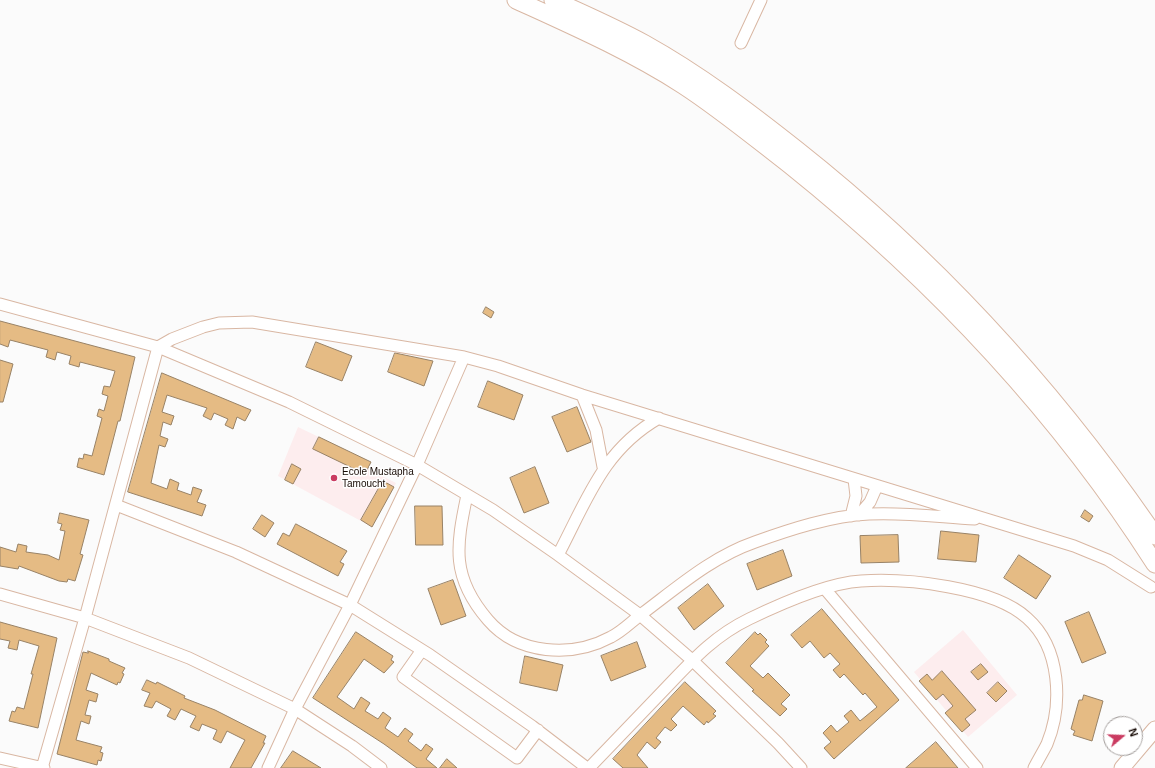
<!DOCTYPE html>
<style>
body{margin:0}
#map{position:relative;width:1155px;height:768px;overflow:hidden;background:#fbfbfb;font-family:Helvetica,sans-serif}
canvas{display:block}
.north{position:absolute;left:1103px;top:716px;width:40px;height:40px;box-sizing:border-box;background:#fff;border:1px solid #a29d9b;border-radius:50%;rotate:71deg;font-size:11px;font-weight:700;line-height:16px;text-align:center;color:#170b05}
.north::after{content:'';display:block;margin:auto;width:14px;height:18px;background:#ca3b61;clip-path:polygon(50% 0,100% 100%,50% 72%,0 100%)}
</style>
<div id="map">
<canvas width="1155" height="768"></canvas>
<div class="north">N</div>
</div>
<script>
const ctx = document.querySelector('canvas').getContext('2d');
ctx.lineJoin = 'round';
function fillPath(path, color) { ctx.fillStyle = color; ctx.fill(path, 'evenodd'); }
function strokePath(path, color, width, dash) { ctx.strokeStyle = color; ctx.lineWidth = width; ctx.lineCap = dash ? 'butt' : 'round'; ctx.setLineDash(dash || []); ctx.stroke(path); }
function drawText(font, color, halo, rows, align = 'center') {
  ctx.font = font + ' Helvetica,sans-serif'; ctx.lineWidth = 3; ctx.setLineDash([]); ctx.textBaseline = 'middle'; ctx.strokeStyle = halo; ctx.fillStyle = color; for (const [text, x, y, turn = 0] of rows) {
    ctx.save(); ctx.translate(x, y); ctx.rotate((+turn || 0) * Math.PI / 180); ctx.textAlign = isNaN(turn) ? turn : align; if (halo) ctx.strokeText(text, 0, 0); ctx.fillText(text, 0, 0); ctx.restore();
  }
}
fillPath(new Path2D(`
 M298,427L371,462L368,469L396,483L372,527L278,476Z
 M963,630L1017,695L968,737L914,672Z`), '#fdedee');
const building = new Path2D(`
 M486,307L494,312L491,318L483,313Z
 M0,321L135,357L120,421H118L104,475L77,467L79,458L83,459L84,454L92,456L102,418L97,416L99,409L104,411L108,396L102,394L104,386L110,387L115,371L80,362L79,367L69,364L71,356L57,352L55,360L46,357L48,350L10,340L8,347L0,344Z
 M316,342L352,356L342,381L306,367Z
 M395,353L433,361L424,386L388,372Z
 M0,360L13,364L3,402H0Z
 M162,373L251,410L245,421L237,417L233,429L225,425L228,419L214,413L211,420L203,416L207,408L167,395L162,412L174,416L171,425L163,422L160,436L168,439L165,447L159,445L151,483L167,489L170,479L179,483L177,490L191,495L193,487L202,490L197,502L206,505L202,516L128,492Z
 M488,381L523,395L514,420L478,407Z
 M577,407L591,442L567,452L552,417Z
 M319,437L371,462L365,474L313,449Z
 M292,464L301,469L293,484L285,480Z
 M535,467L549,503L524,513L510,478Z
 M383,481L394,487L372,527L361,520Z
 M415,506H442L443,545H416Z
 M1085,510L1093,516L1089,522L1081,517Z
 M60,513L89,520L80,554L83,555L75,581L68,579L67,582L59,581L19,566L18,569L0,566V547L16,552L18,544L27,546L26,552L48,555L59,560L65,531L60,530L62,524L58,523Z
 M262,515L274,523L265,537L253,529Z
 M296,524L347,551L340,562L344,564L338,576L277,544L283,533L289,536Z
 M941,531L979,535L976,562L938,559Z
 M898,535L899,562L861,563L860,536Z
 M783,550L792,576L757,590L747,564Z
 M1019,555L1051,576L1036,599L1004,578Z
 M453,580L466,616L441,625L428,589Z
 M708,584L724,606L694,630L678,608Z
 M822,609L899,700L834,759L824,748L831,742L823,733L831,725L837,732L849,722L844,716L851,710L860,721L877,707L865,693L863,695L844,674L840,678L833,670L840,664L830,653L824,658L810,641L802,648L791,635Z
 M1089,612L1106,653L1082,663L1065,622Z
 M0,622L57,638L38,728L9,721L12,711L15,712L17,707L24,709L33,674H31L39,646L19,640L17,650L8,648L10,641L0,639Z
 M356,632L393,656L391,660L394,662L384,673L364,659L337,697L354,709L361,697L370,703L365,711L378,719L383,712L391,718L385,728L398,737L405,728L413,734L408,741L421,751L426,744L433,749L426,759L437,768H417L384,744L313,698Z
 M755,632L758,635L760,633L767,640L765,642L769,646L750,666L763,678L768,673L790,695L781,704L787,709L780,716L752,691L754,690L726,663Z
 M637,642L646,667L611,681L601,656Z
 M88,651L109,659V661L125,668L122,673L124,674L120,683L118,682L117,685L91,673L86,690L98,694L96,702L89,700L85,715L91,716L89,724L81,721L76,740L102,747L100,752L103,753L101,761L98,760L97,765L57,754L83,652L88,653Z
 M525,656L563,665L557,691L520,683Z
 M981,664L988,672L978,680L971,672Z
 M942,671L976,710L965,719L970,725L962,732L945,713L953,706L943,694L936,700L919,681L927,674L932,680Z
 M147,680L156,684L157,682L185,696L184,698L215,710L266,736L263,743H265L251,768H230L245,740L227,731L221,743L213,739L217,730L202,724L199,731L190,727L196,716L181,709L175,720L167,716L171,709L156,701L152,708L144,706L150,693L142,690Z
 M685,682L716,711L713,714L716,716L708,723L707,721L704,725L683,706L671,719L677,725L671,731L665,727L656,738L661,742L655,749L647,742L637,755L648,768H623L613,759Z
 M998,682L1007,691L996,702L987,693Z
 M1084,695L1103,701L1092,741L1073,735L1075,731L1071,729L1079,700H1082Z
 M936,742L958,768H906Z
 M293,751L321,768H281Z
 M447,759L457,768H440Z`);
fillPath(building, '#e5bb84');
strokePath(building, '#988266', 1);
const minor = new Path2D(`
 M741,43L761,0
 M0,304L158,347L289,402L417,465L493,510L558,555L640,615L692,660L778,743L801,768
 M582,395L596,430L603,467
 M467,495C456,547 451,577 488,620C518,655 572,658 611,637C623,631 632,621 643,613C679,586 712,557 755,542C791,529 831,516 869,514C904,512 940,517 975,519
 M116,505L236,552L350,605L430,655L532,726L587,768
 M859,515L870,502L877,486
 M851,516L856,496L854,479
 M558,555C587,500 603,450 659,418
 M825,589L977,768
 M0,594L85,618L189,658L295,709L352,746L381,768
 M422,650L403,677L517,758L538,730
 M0,758L44,768
 M42,768L85,618L158,347L172,339L203,327L219,323L252,322L464,357L498,366L582,395L1074,546L1108,560L1151,587
 M268,768L295,709L350,605L417,465L464,357
 M589,768C613,743 637,718 662,692C690,663 712,637 749,619C780,604 827,583 861,581C906,578 993,587 1027,618C1061,648 1063,705 1047,744C1043,752 1038,760 1034,768`);
const major = new Path2D(`
 M1122,768L1155,729`);
const highway = new Path2D(`
 M516,0C573,26 630,51 683,85C720,109 755,138 790,165C931,278 1058,412 1155,564
 M553,0C584,14 616,28 645,44C699,74 749,112 797,150C936,260 1055,390 1155,536`);
strokePath(minor, '#d9b7a3', 13);
strokePath(major, '#d9b7a3', 17);
strokePath(highway, '#d9b7a3', 19);
strokePath(minor, '#fff', 11);
strokePath(major, '#fff', 15);
strokePath(highway, '#fff', 17);
for (const [x, y, r, color] of [
 [334,478,4,"#ca3b61"]
]) { const dot = new Path2D(); dot.arc(x, y, r, 0, 2 * Math.PI); ctx.fillStyle = color; ctx.fill(dot); strokePath(dot, '#fff', 1.5); }
drawText('10px', '#170b05', '#fff', [
 ["Ecole Mustapha",342,472],
 ["Tamoucht",342,484]
], 'left');
</script>
